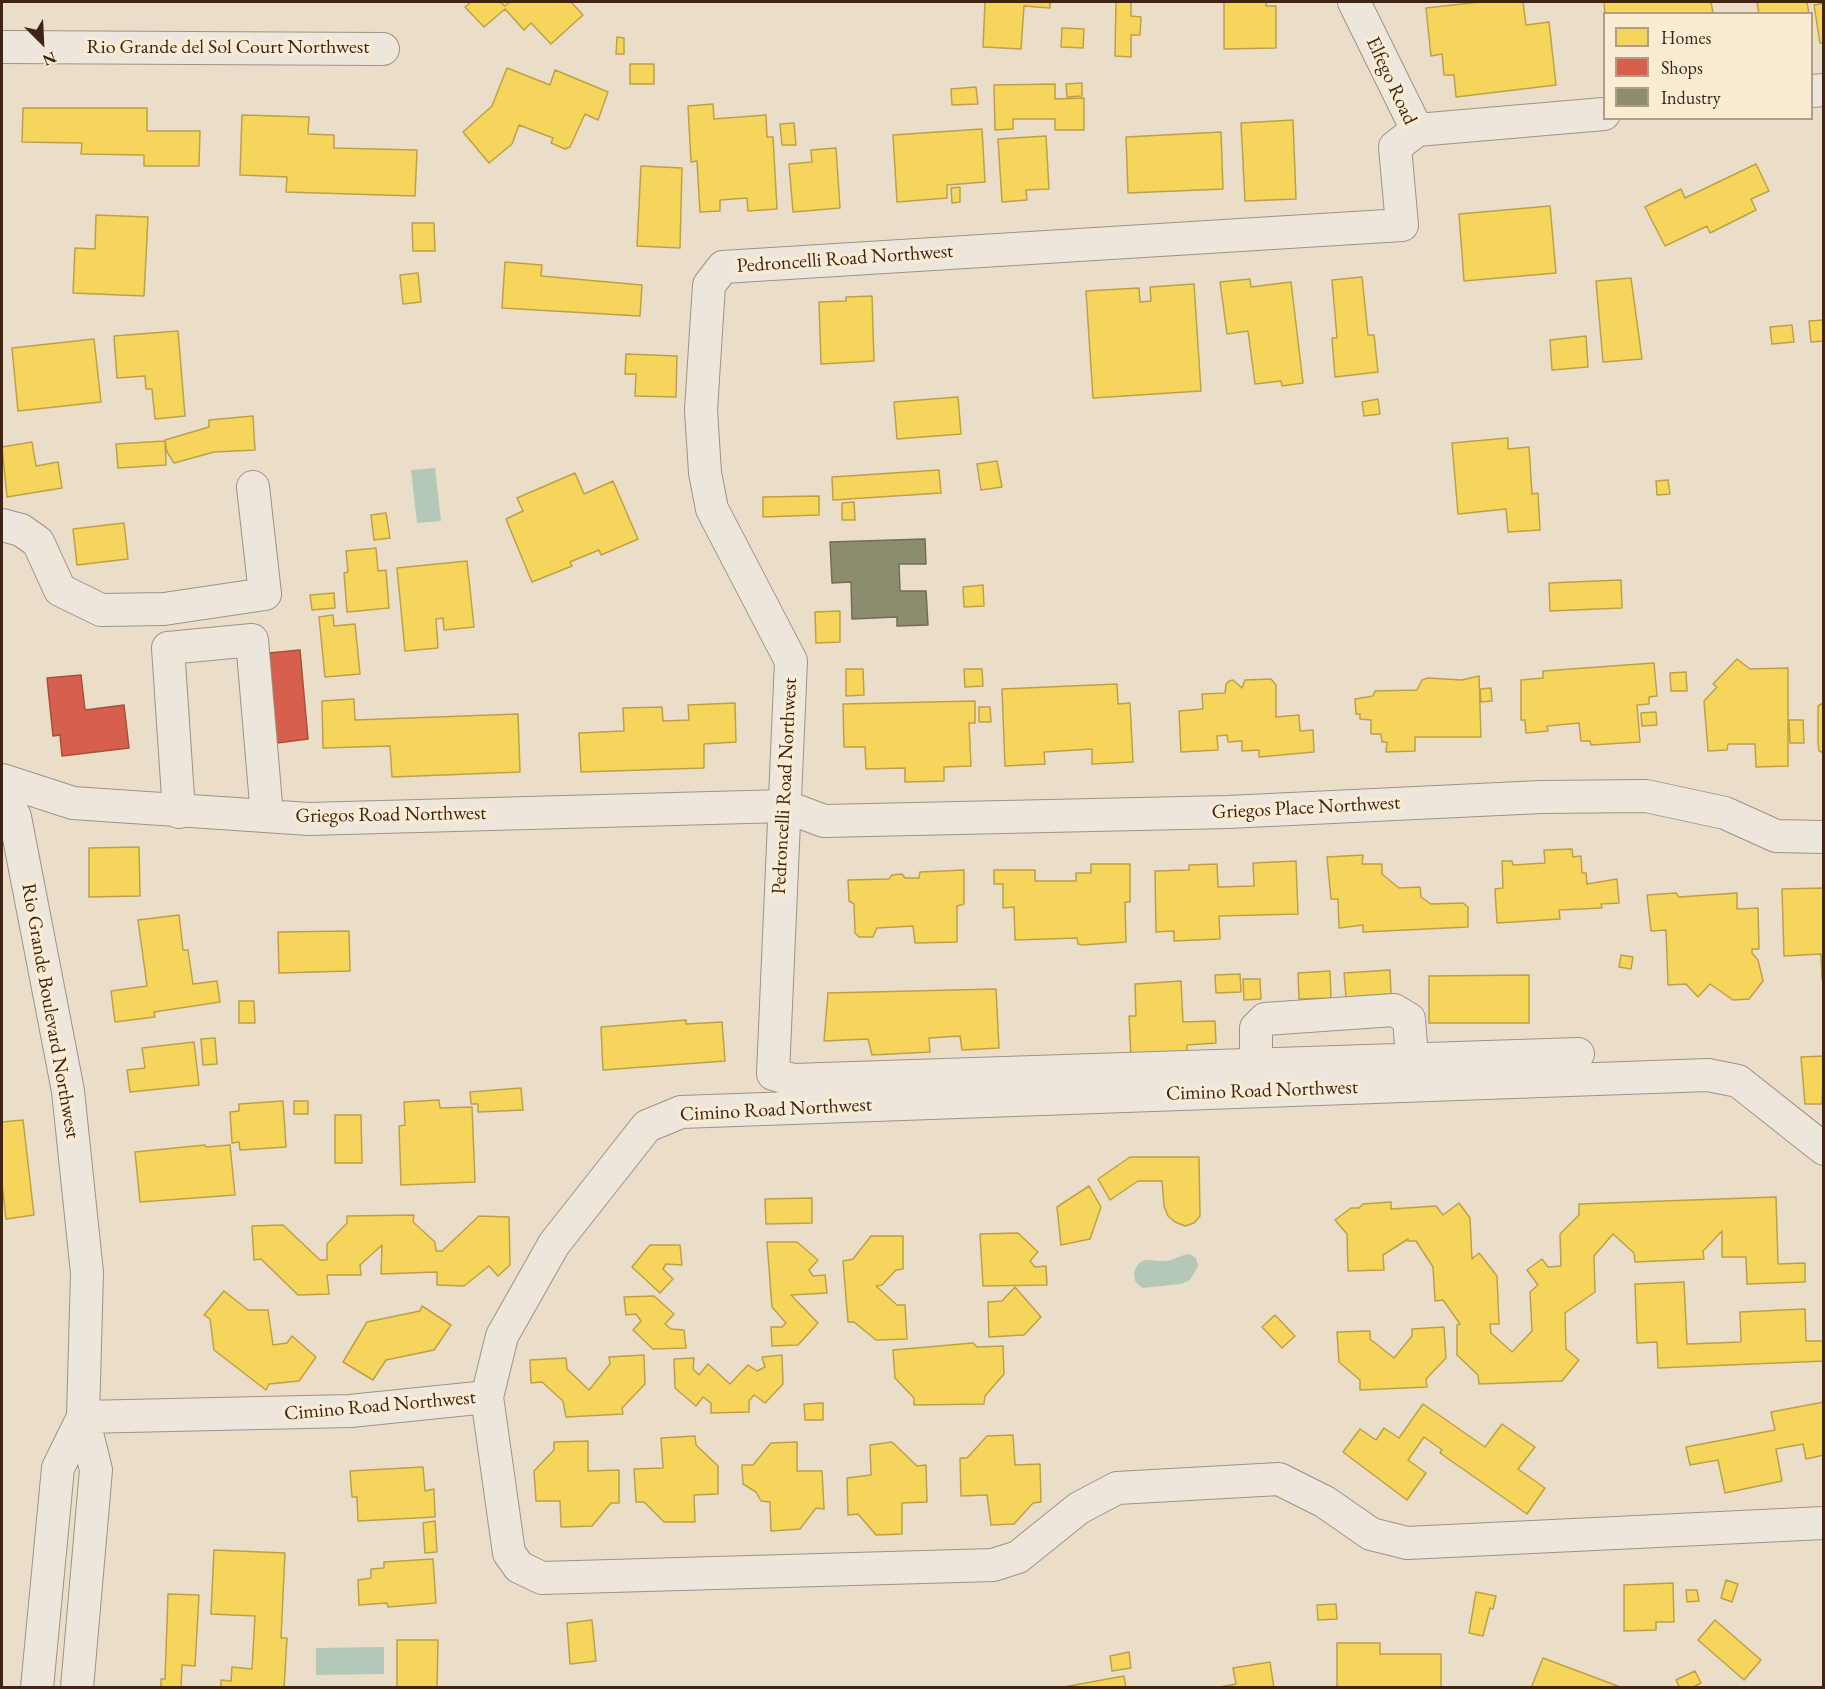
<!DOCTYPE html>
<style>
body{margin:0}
#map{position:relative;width:1825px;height:1689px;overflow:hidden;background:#eadec9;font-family:"EB Garamond",serif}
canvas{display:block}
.frame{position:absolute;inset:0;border:3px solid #402314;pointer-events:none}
.legend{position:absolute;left:1603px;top:12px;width:210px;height:108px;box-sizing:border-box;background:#faecd3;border:2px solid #b09c87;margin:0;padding:8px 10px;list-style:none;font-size:18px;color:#402314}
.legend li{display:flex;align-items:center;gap:12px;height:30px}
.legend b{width:30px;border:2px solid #b09c87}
.north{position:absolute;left:12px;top:12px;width:60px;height:60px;-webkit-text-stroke:4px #faecd3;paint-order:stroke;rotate:156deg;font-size:16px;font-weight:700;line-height:24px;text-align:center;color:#402314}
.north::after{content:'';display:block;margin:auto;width:21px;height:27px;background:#402314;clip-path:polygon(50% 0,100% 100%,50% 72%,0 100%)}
</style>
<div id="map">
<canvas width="1825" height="1689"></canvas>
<div class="frame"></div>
<ul class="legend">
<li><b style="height:16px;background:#f6d55c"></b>Homes</li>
<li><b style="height:16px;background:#d6604d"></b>Shops</li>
<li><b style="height:16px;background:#8c8c6e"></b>Industry</li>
</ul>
<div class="north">N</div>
</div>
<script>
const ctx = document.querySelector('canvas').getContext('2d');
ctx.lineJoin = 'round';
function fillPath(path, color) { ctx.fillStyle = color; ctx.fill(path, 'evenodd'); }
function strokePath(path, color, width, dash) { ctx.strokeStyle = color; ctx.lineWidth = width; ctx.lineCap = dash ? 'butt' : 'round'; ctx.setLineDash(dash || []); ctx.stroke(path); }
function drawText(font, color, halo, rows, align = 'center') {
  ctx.font = font + ' "EB Garamond",serif'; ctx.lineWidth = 6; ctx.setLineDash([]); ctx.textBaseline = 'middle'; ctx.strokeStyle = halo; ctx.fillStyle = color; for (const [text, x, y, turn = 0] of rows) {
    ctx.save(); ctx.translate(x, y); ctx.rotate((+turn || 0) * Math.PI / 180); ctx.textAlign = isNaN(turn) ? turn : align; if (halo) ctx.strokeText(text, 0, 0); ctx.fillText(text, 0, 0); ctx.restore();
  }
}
fillPath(new Path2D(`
 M435,468L441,521L417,523L411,470Z
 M1189,1254L1196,1258L1198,1266L1190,1280L1181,1284L1142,1288L1135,1281L1134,1273C1141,1251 1155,1265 1171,1260C1177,1258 1182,1255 1189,1254Z
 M384,1647V1674L316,1675V1648Z`), '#b4c8b8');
const homes = new Path2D(`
 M471,2H500L505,6L510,2H571L583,15L551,44L531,23L524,30L505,9L484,27L465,7Z
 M985,2H1050V8L1024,6L1021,49L983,47Z
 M1116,2H1131V16L1141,17L1140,35H1131V57L1115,56Z
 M1224,2H1266V6H1276V48L1224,49Z
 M1480,2H1523L1526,25L1549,22L1556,85L1456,97L1454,75H1444L1442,54L1431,56L1426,8Z
 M1604,2H1711L1713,13L1605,14Z
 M1757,2H1807L1809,14H1759Z
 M1824,3V43H1820L1814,5Z
 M1062,28L1084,29L1083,48L1061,47Z
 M617,37L624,38V54H616Z
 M630,64H654V84H630Z
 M507,68L550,85L555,70L608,92L598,120L585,114L570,147L565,149L551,143L553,138L519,125L512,144L489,163L463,132L492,106Z
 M1082,83V96L1067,97L1066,84Z
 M1055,84V99L1084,98V130H1055V119H1013V129L995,130L994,85Z
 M976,87L978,104L952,105L951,89Z
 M713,104L714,119L766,115L767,137H773L777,209L748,211L747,198L720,200V211L700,212L697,161L691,162L688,106Z
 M23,108H147V131H200L199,166H144V155L81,154L82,143L22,142Z
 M242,115L309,117L308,134L334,135V148L417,150L415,196L286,192L287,177L240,175Z
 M1293,120L1296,199L1245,201L1241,123Z
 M794,123L796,145H782L780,124Z
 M982,129L985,182L947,185V198L897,202L893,135Z
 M1221,132L1223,189L1128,193L1126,137Z
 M1046,136L1049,189L1026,190L1027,200L1002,202L998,139Z
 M836,148L840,208L793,212L789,164L812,162L811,150Z
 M1756,164L1769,191L1751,199L1756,210L1710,233L1707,226L1665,246L1645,207L1681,189L1685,198Z
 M641,166L682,168L680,248L637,246Z
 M960,187V202L952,203L951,188Z
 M1550,206L1556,273L1464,281L1459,214Z
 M96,215L148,217L144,296L73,293L75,248L95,249Z
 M412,223H434L435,251H413Z
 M505,262L542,265L541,276L642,285L640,316L502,308Z
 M418,273L421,302L403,304L400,275Z
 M1362,277L1368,335H1374L1378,372L1335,377L1332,338H1337L1332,280Z
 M1631,278L1642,359L1603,362L1596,281Z
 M1250,279L1251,287L1291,282L1303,383L1282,386L1281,381L1255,384L1248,331L1227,334L1220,282Z
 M1194,284L1201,391L1093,398L1086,291L1139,288L1140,302L1151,301L1150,287Z
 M872,296L874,361L821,364L819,302L846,301V297Z
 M1824,320V341L1811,342L1809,321Z
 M1792,325L1794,342L1772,344L1770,327Z
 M178,331L185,416L155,419L152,389H146L145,376L117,378L114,336Z
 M1586,336L1588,367L1552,370L1550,340Z
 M94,339L101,402L18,411L12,348Z
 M626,354L677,356L676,397L635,396L636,374H625Z
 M958,397L961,434L897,439L894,402Z
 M1378,399L1380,414L1364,416L1362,402Z
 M253,416L255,450L214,452L174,463L167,452L165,440L209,427V420Z
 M1508,438V449L1529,447L1532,494L1538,493L1540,530L1508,532L1506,509L1458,514L1452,443Z
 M165,441L166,465L118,468L116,444Z
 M32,442L36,466L58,462L62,488L7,497L2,447Z
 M997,461L1002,487L981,490L977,464Z
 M939,470L941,493L833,500L832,477Z
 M575,473L584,494L613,481L638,539L601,555L599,550L570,562L572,566L532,582L506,519L523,511L517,498Z
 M1668,480L1670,494L1657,495L1656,481Z
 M819,496V515L763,517V497Z
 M854,502L855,520H842V503Z
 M386,513L390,538L374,540L371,515Z
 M124,523L128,559L77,565L73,529Z
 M376,548L378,571L386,570L389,608L347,612L344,573L348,572L346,551Z
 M467,561L474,627L444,630L443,618L436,619L438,648L405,651L397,568Z
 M1621,580L1622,608L1550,611L1549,583Z
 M983,585L984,606L964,607L963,587Z
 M334,593L335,608L312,610L310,595Z
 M840,611V642L816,643L815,612Z
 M333,615L334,626L355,624L360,674L325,677L319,617Z
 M1737,659L1750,669L1788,668V766L1756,767L1755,744H1728L1727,750L1708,751L1704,701L1717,687L1713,684Z
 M1654,663L1657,696L1649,697V704L1637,705L1640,742L1591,745L1590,741H1581L1579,723L1547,726L1548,731L1526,733L1525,720H1521V680L1543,678V671Z
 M846,669H863L864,695L846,696Z
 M964,669H982L983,686L965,687Z
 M1686,672L1687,691H1671L1670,673Z
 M1479,676L1481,737H1415V751L1386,752L1387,742H1382L1381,734H1371V720L1360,719V714H1356L1355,699L1373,696L1375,691L1417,690L1422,680L1428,678L1462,680Z
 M1271,679L1276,685V717L1299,715L1300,731L1313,730L1314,752L1259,757V750L1242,751V741L1228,742L1227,735L1217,736L1218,750L1181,752L1179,711L1203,709L1202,694L1225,693L1226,684L1229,681L1233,680L1242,688L1245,680Z
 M1117,684L1118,704L1130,703L1133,762L1092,764V749L1044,752L1045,764L1005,766L1002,689Z
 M1491,688L1492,701L1481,702L1480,689Z
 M354,699L355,720L518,714L520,772L392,777L390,746L323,748L322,701Z
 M975,701V723H969L971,766L944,767V781L905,782V768L866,769L865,747H844L843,704Z
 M735,703L736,742L704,744V768L581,772L579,733L624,731L623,708L662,707L663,721L689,720L688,705Z
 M1823,703H1824V753L1819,751L1818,743V706Z
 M979,707H990L991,722H979Z
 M1656,712L1657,725L1642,726L1641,713Z
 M1789,720H1803L1804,743H1790Z
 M139,847L140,896L89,897V848Z
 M1572,849L1573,857L1581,856L1582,873H1586L1587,884L1617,879L1619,903L1601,904L1602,908L1559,910L1560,919L1497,923L1495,889L1503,888L1502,861H1512L1513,865L1545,863L1544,850Z
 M1363,855L1362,864H1382V874L1399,888L1420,887L1421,897L1431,904L1463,903L1468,907V927L1363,932V925L1339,928L1338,899H1331L1327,857Z
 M1296,861L1298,914L1219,916L1220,939L1174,941V931L1156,932L1155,871L1189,870V865L1217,864L1218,887L1254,886L1253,863Z
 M1091,864H1130V902H1125L1126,942L1082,945L1078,944L1077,938L1015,940L1014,907L1003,908V884H994V870H1035V881H1076V873H1091Z
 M964,870V904L957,906V942L915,943L913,926L877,928L873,937H859L855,933L854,904L849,901L848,880L889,879L892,875L902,874L905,878H919L920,872Z
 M1824,888V979H1822L1821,954L1784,956L1782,889Z
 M1676,893L1679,897L1737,893V909L1758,908L1759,949H1752V953L1758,960L1763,981L1749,999L1733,1000L1710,984L1698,997L1686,984L1668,985L1666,930L1651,931L1647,895Z
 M179,915L183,950H188L193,984L217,981L220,1002L154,1012L155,1017L115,1022L111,991L147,986L138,920Z
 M349,931L350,971L279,973L278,932Z
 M1621,955L1633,957L1631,969L1619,967Z
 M1390,970L1391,994L1346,997L1344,973Z
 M1330,971L1331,998L1299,999L1298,973Z
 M1240,974L1241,992L1216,993L1215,975Z
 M1529,975V1023H1429V976Z
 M1243,979H1260L1261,999L1244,1000Z
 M1181,981L1183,1022L1215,1021L1216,1043L1187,1045V1053L1131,1056L1129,1016H1136L1135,984Z
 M996,989L999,1048L962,1050L960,1036L929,1038L930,1052L872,1055L868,1039L824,1041L828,993Z
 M239,1001H254L255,1023H239Z
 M686,1020V1024L722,1022L725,1061L603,1070L601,1027Z
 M215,1038L217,1064L203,1065L201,1039Z
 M194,1042L199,1085L130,1092L127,1070L145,1068L142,1048Z
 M1824,1056L1822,1104H1805L1801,1057Z
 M521,1088L523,1110L478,1112V1104H471L470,1092Z
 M439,1100L440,1108L472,1107L475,1182L401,1185L399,1126L405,1125L404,1102Z
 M283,1101L286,1147L240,1150L239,1142L232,1143L230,1112L239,1111V1104Z
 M294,1101H308V1114H294Z
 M335,1115H361L362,1163H335Z
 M23,1120L34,1215L6,1219L2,1183V1122Z
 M205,1145L206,1147L230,1145L235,1195L140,1202L135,1152Z
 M1130,1157H1199L1200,1216L1194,1223L1185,1226L1175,1222L1168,1216L1164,1206L1162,1181H1138L1110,1200L1098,1179Z
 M1089,1186L1101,1207L1090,1239L1061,1245L1057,1207Z
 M1776,1197L1778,1264L1805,1263V1282L1747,1284L1746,1257H1722V1231L1703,1251L1704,1259L1635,1262L1634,1253L1613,1234L1594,1256L1595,1292L1565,1313L1566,1349L1579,1360L1562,1381L1479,1384L1478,1375L1457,1355V1325L1460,1324L1443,1300L1435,1301L1433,1267L1416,1241H1408V1239L1383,1255L1384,1270L1348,1271L1347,1234L1335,1220L1351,1208H1359L1363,1204L1391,1202V1209L1436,1206L1443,1215L1459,1203L1470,1218L1472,1259L1479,1253L1497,1276L1499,1324H1490L1491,1333L1512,1352L1532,1331L1530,1292L1538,1285L1527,1270L1542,1259L1548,1267L1561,1266L1560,1234L1579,1215V1204Z
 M812,1198V1223L766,1224L765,1199Z
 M414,1215L413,1222L435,1242L436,1251H442L479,1216L509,1217L510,1265L498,1276L489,1266L464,1286L437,1285V1272L381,1274L382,1245L360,1265L361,1275H327L329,1294L298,1295L261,1259L254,1260L252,1226L283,1225L320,1260H327V1244L347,1223V1216Z
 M1018,1233L1038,1252L1030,1261L1035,1267L1046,1266L1047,1285L983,1286L980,1234Z
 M871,1236H903V1269L896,1270L882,1285L876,1286L897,1305H905L907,1339L876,1340L854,1322H848L843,1261L853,1259Z
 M767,1242H797L818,1260L809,1270L813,1276L825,1275L827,1293L791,1295L818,1323L798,1345L772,1346L771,1327H782L786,1323L772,1307Z
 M650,1245H680L682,1265L666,1264L663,1269L673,1279L660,1293L632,1267Z
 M1684,1282L1687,1344L1741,1342L1740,1312L1805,1309L1806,1341H1824V1361L1658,1368L1657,1342L1637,1343L1635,1284Z
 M1015,1287L1041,1317L1024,1335L989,1337L988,1302L1002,1301Z
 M224,1291L248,1310H268L273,1345L287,1343L292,1336L316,1357L299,1381L269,1384L266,1390L214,1350L210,1319L204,1315Z
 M654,1296L674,1314L665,1324L671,1329L684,1330L686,1348L653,1349L633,1330L641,1321L636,1314L626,1315L624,1297Z
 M422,1306L451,1325L434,1350L386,1360L373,1380L343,1362L367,1322L420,1311Z
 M1275,1315L1295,1336L1282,1348L1262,1327Z
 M1444,1327L1446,1358L1426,1379L1427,1387L1360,1390V1380L1339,1362L1337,1332L1370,1331V1339L1394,1358L1412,1336V1329Z
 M973,1343L977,1347L1003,1346L1004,1374L985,1396L984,1404L914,1405V1398L895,1378L893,1350Z
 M644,1355L645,1384L622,1408L623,1414L566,1417L563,1401L542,1382L531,1383L530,1360L566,1358L567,1369L589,1390L610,1364L609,1357Z
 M782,1355L783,1384L765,1403L754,1395L749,1401V1412L711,1413V1403L703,1397L696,1406L675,1388L674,1359L694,1358L693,1369L699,1375L708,1364L730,1384L748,1365L757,1371L765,1367L762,1357Z
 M1824,1402V1455L1806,1459L1803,1444L1776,1449L1782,1481L1725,1493L1718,1460L1690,1465L1686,1447L1775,1430L1771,1412Z
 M823,1403V1420H805L804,1404Z
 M1423,1404L1485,1447L1502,1424L1535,1447L1518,1469L1545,1488L1527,1514L1440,1453L1442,1450L1424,1437L1408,1460L1426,1473L1407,1500L1343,1452L1360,1429L1376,1440L1384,1428L1399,1438Z
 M1013,1435L1015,1465L1040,1464L1041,1502L1033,1503L1014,1524L991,1525L987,1495L961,1496L960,1458H967L987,1436Z
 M695,1436L696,1445L718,1466V1494L694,1495L695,1522H664L644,1502H636L634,1469L663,1468L661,1438Z
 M588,1441V1471L619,1470V1503H611L592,1526L561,1527L560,1501H536L534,1471L554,1450V1442Z
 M797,1442V1471H822L824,1509L816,1508L800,1529L771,1531L770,1502L761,1501L756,1492L743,1484L742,1465H753L771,1443Z
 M892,1442L917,1466L926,1465L927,1502L902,1503V1534L876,1535L858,1514L848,1515L847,1478L871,1475L870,1445Z
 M423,1467L425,1491L434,1489L435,1517L358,1521L357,1497H352L350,1471Z
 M435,1521L437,1552L425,1553L423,1523Z
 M214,1550L285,1553L281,1638H287L284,1688H221V1680L231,1681L232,1667L252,1669L255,1616L211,1614Z
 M433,1559L436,1603L388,1607L387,1603L359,1605L358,1580L371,1578V1569L384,1568V1562Z
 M1726,1580L1738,1584L1732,1602L1721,1598Z
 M1673,1583L1674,1622H1656V1630L1624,1631V1585Z
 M1686,1590H1697L1699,1601L1687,1602Z
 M1476,1592L1496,1596L1493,1609L1490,1608L1483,1636L1469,1633Z
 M168,1594L199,1595L195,1666L182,1665L181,1688H161V1679H165Z
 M1336,1604L1337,1619L1318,1620L1317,1605Z
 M592,1620L596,1661L570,1664L567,1623Z
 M1715,1620L1761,1660L1744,1680L1698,1640Z
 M397,1640H438L437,1688H397Z
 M1337,1643H1380V1654H1441V1688H1337Z
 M1129,1652L1131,1668L1112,1671L1110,1656Z
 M1543,1658L1623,1688H1531Z
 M1270,1662L1274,1688H1214L1236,1684L1233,1668Z
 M1695,1671L1701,1683L1691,1688H1680L1676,1680Z
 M1124,1676L1126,1688H1058Z`);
fillPath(homes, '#f6d55c');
strokePath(homes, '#bfa046', 1.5);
const shops = new Path2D(`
 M300,650L308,739L277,743L269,653Z
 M81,675L85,710L124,705L129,748L62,756L60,735L53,736L47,678Z`);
fillPath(shops, '#d6604d');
strokePath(shops, '#a94e3c', 1.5);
const industry = new Path2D(`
 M925,539L926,564H899L900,591H926L928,625L897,626V617L852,619L851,582L832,583L830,542Z`);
fillPath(industry, '#8c8c6e');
strokePath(industry, '#756c53', 1.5);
const minor = new Path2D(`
 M1354,2L1417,130L1395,147L1402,225L723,267L709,285L701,410L705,473L712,509L791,661L773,1074L793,1080L1578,1054
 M2,47L383,49
 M1812,91L1824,90
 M1417,130L1604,114
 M2,525L21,530L38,542L60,590L101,610L164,609L265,594L253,487
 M2,780L73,803L309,819L784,806L824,821L1228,812L1541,797L1646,796L1725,813L1776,836L1824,837
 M2,789L15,817L68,1091L87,1273L83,1417L96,1470L77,1688
 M179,812L168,648L252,640L267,816
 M1256,1064V1028L1265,1019L1394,1010L1409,1019L1412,1059
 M487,1397L509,1553L519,1567L542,1578L993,1565L1018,1557L1079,1508L1117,1488L1279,1479L1325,1502L1371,1534L1407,1543L1824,1523
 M83,1417L350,1411L487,1397L502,1336L554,1244L647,1126L681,1112L1708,1075L1738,1081L1824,1149
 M37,1688L58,1468L83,1417`);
strokePath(minor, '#9d9385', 34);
strokePath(minor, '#ede6dd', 32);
drawText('20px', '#402314', '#faecd3', [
 ["Rio Grande del Sol Court Northwest",228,48],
 ["Elfego Road",1391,81,65],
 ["Pedroncelli Road Northwest",845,259,-4],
 ["Pedroncelli Road Northwest",785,786,-87],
 ["Griegos Place Northwest",1306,808,-3],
 ["Griegos Road Northwest",391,815,-1],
 ["Rio Grande Boulevard Northwest",50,1011,80],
 ["Cimino Road Northwest",1262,1091,-2],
 ["Cimino Road Northwest",776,1110,-3],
 ["Cimino Road Northwest",380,1406,-5]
]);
</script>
